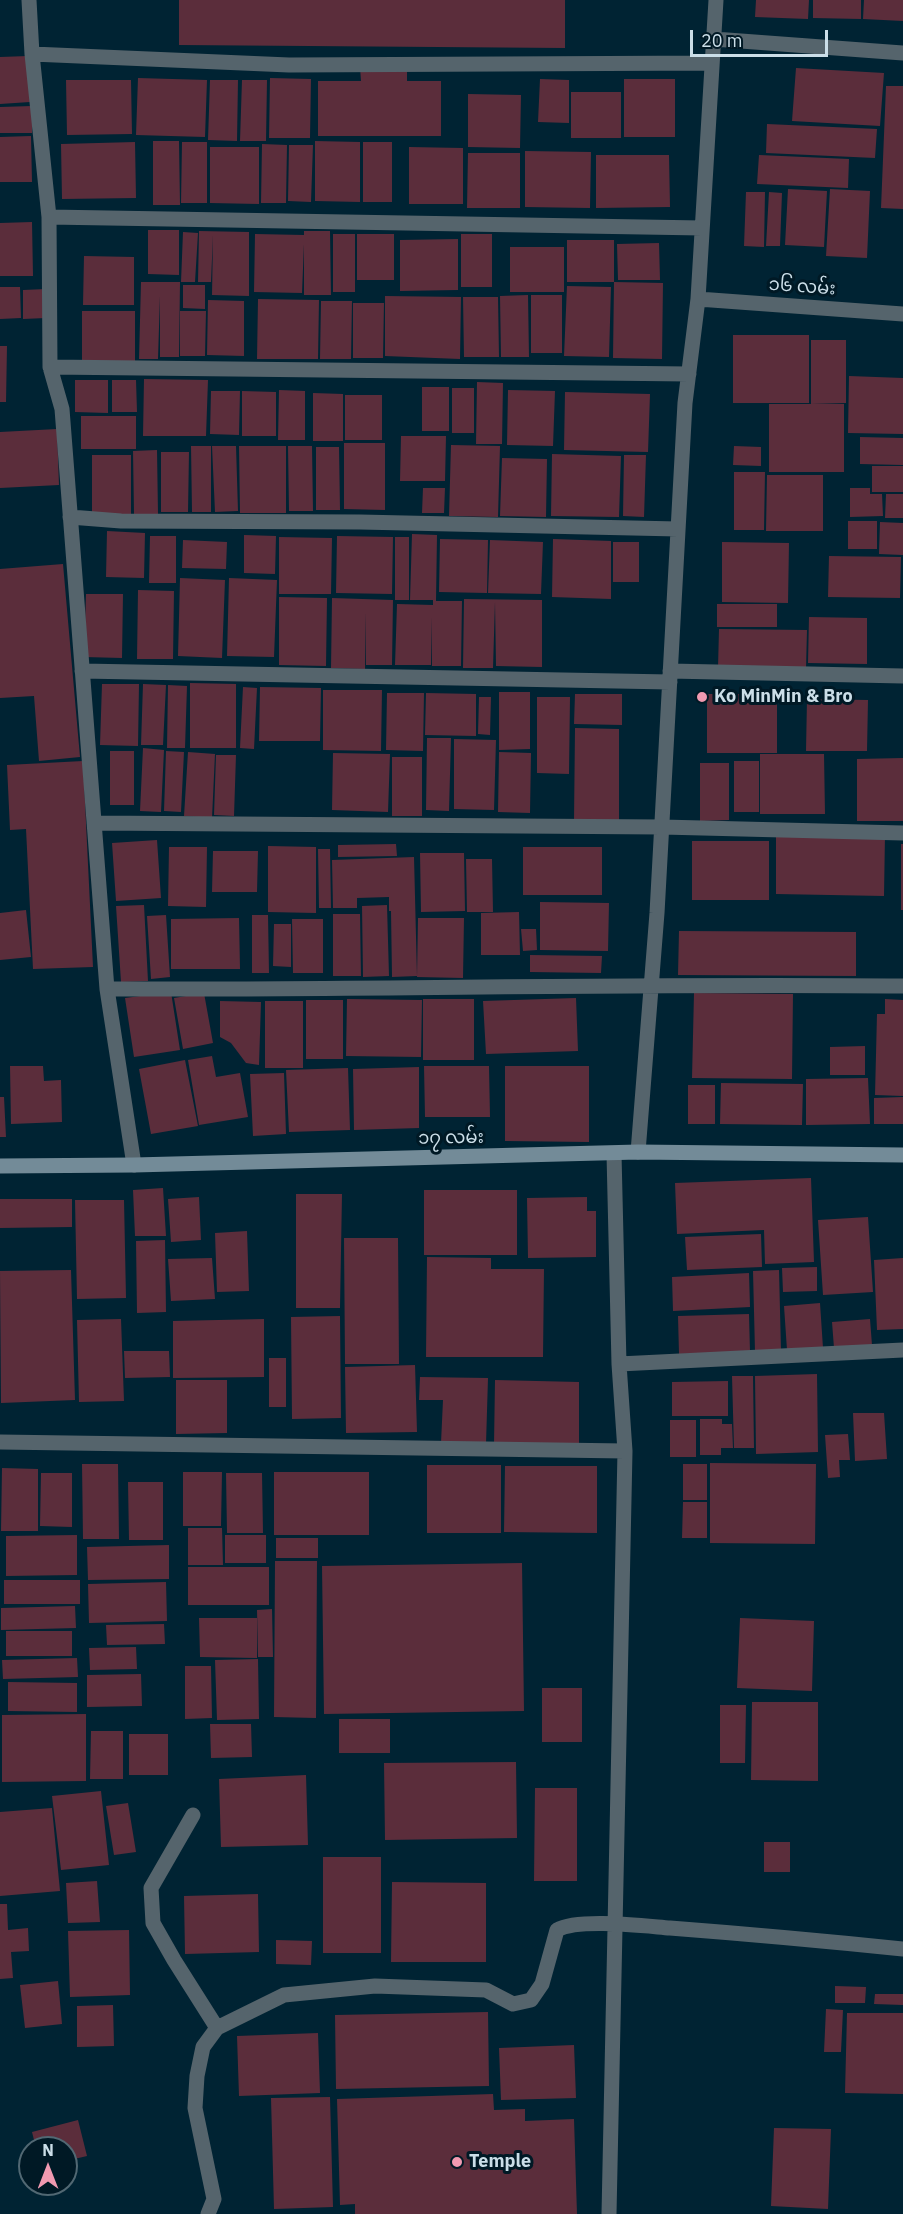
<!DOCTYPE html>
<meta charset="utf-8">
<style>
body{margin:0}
#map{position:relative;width:903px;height:2214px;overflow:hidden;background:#002333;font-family:"IBM Plex Sans",sans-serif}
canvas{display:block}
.north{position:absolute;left:18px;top:2136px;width:60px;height:60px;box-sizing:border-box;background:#001925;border:2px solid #516873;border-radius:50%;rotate:0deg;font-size:16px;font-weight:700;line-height:24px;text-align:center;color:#cbdee8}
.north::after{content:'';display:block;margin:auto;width:21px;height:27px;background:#f19ab1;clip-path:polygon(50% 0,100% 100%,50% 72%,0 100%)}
.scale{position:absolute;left:690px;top:30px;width:138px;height:27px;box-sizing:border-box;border:3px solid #cbdee8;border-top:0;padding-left:8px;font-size:18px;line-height:21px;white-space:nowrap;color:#cbdee8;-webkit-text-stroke:4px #001925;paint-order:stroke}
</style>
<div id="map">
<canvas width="903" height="2214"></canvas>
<div class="north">N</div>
<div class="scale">20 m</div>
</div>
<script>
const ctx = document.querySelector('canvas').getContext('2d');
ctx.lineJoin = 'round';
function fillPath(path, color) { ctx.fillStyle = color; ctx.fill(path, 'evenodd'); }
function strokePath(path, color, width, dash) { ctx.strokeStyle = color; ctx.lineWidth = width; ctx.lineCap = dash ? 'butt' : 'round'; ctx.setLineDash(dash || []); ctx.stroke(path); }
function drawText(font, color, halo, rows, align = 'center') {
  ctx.font = font + ' "IBM Plex Sans","Noto Sans Myanmar",sans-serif'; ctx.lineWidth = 6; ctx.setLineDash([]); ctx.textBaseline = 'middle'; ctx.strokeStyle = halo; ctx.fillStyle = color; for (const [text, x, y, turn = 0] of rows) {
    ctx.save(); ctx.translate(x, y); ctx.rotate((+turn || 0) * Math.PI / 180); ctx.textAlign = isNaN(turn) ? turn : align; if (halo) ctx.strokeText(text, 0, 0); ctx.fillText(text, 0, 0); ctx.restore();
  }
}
fillPath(new Path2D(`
 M179,0H565V48L179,45Z
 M756,0H809L808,19L755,17Z
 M813,0H861V19L813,18Z
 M864,0H903V21L863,19Z
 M28,56L30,102L0,104V57Z
 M360,67H407V81H441V136H318V81H361Z
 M796,68L884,73L880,126L792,121Z
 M138,78L207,80L205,137L136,135Z
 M270,78L311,79L310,138H269Z
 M540,79L569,80V123L538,122Z
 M624,79H675V137H624Z
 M66,80H131L132,134L67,135Z
 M210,80H238L237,141L208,140Z
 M242,80H267L266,141H240Z
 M886,86H903V209L881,208Z
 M571,92H621V138H571Z
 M468,94L521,95L520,148L468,147Z
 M32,106V133H0V107Z
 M767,124L877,129L875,158L766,153Z
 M31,136L32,182H0V137Z
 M153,141H179L180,205H153Z
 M315,141L360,142V202L315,201Z
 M135,142L136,198L62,199L61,144Z
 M182,142H207V203H181Z
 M363,142H392V202H363Z
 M262,144L287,145L286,203H261Z
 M289,145H313L311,202L288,201Z
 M210,147H259V204L210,203Z
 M409,147L463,148V204H409Z
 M525,151L591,152L590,208L525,207Z
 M468,153H520V208H467Z
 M596,155H669L670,207L596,208Z
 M759,155L849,159L848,188L757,184Z
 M788,189L827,191L824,247L785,245Z
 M830,189L870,191L867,258L826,256Z
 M746,192H765L764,247L744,246Z
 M769,192L782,193L780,246H766Z
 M32,222L33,276H0V223Z
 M148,230H179V275L148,274Z
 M199,231L249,232V296L212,295L213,235L211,282H198Z
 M304,231H330L331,295H304V244L302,293L254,292L255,234L304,235Z
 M183,232L198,233L195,282H181Z
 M333,234H355V292H333Z
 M357,234H394V280H357Z
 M461,234H492V287H461Z
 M458,239V290L400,291V240Z
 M567,240H614V282H567Z
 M659,243L660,280H618L617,244Z
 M510,247H564V292H510Z
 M84,256L134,257V305H83Z
 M141,282H180L179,357H160V296L158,359H139Z
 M614,282L663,283L662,359L613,358Z
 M183,285H205V309L183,308Z
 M567,286L611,287L609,357L564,356Z
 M0,287H20L21,318L0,319Z
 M46,289V318L23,319V290Z
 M528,295L529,357H501L500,296Z
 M531,295H562V353H531Z
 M385,296L461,297L460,359L385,356Z
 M463,297H498L499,357H464Z
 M258,299L319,300L318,359H257Z
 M208,300L244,301V356L207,355Z
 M321,301H352L351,359H320Z
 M353,303H384L383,358H353Z
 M82,311H135V363H82Z
 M180,311H206L205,356H180Z
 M733,335H809V403H733Z
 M811,340H846V403L811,404Z
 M0,346H7L6,402H0Z
 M849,376L903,378V434L848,433Z
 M144,379L208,380L206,436H143Z
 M75,380H108V413L75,412Z
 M112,380H136L137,412H112Z
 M477,382L503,383L502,444H476Z
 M422,387H449V431H422Z
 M452,388H474V433H452Z
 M279,390L305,391V440H278Z
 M508,390L555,391L553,446L507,445Z
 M211,391H240L239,435L210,434Z
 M242,391L276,392V436H242Z
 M565,392L650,394L648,452L564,450Z
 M313,393L343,394V441H313Z
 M345,395H382V440H345Z
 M769,404H844V472H769Z
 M81,416H136V449H81Z
 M57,429L59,485L0,488V432Z
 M401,436H446L445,481H400Z
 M860,437L903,438V465L860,464Z
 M344,443H385V510L344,509Z
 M451,445L500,446L498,517L449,516Z
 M191,446H211V512H192Z
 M212,446H236L238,511L215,512Z
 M239,446H286V513H240Z
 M288,446H312L313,511H289Z
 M734,446L761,447V466L733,465Z
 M316,447H339L340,510H316Z
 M157,450L158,514H134L133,451Z
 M161,452H189L188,512H161Z
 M552,454L621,456L619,517L551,516Z
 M92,455H131V517H92Z
 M624,455H646L644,517L623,516Z
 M502,458L547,459L546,517L500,516Z
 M872,466H903V492H872Z
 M734,472H765L764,530H734Z
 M767,475H823V531H766Z
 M423,488H445L444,513H422Z
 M850,488H870V494H882L883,516L850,517Z
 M886,494H903V518H885Z
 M848,521H877V549H848Z
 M880,522L903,523V555L879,554Z
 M107,531L145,533L144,578L106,577Z
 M412,534L437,535L436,601H462L461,666H432V617L431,665H395L397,604L433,605V600H410Z
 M244,535L276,536L275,574L244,573Z
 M150,536H176V583H149Z
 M337,536L393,537L392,594L336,593Z
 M279,537L332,538L331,594H279Z
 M395,537H409V600H395Z
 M440,539L488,540L487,593L439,592Z
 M553,539L611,541V599L552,597Z
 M183,540L227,542L226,569L182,568Z
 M490,540L543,542L541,594L488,593Z
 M613,542H639V582H613Z
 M722,542L789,543L788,603L722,602Z
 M829,556L901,557L900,598L828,597Z
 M63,564L80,757L39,761L34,696L0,698V569Z
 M180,578L225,580L222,658L178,656Z
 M229,578L277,580L274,657L227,656Z
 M138,590L174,591L173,659H137Z
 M86,594H123L122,658L84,657Z
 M279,597L327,598L326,666L279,665Z
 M332,598L393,600L392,665H366V612L365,669L331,668Z
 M464,599L542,600V667L496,666L495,602L493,668H463Z
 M717,604H777V627H717Z
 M809,617L867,618V664L808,663Z
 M719,629L807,630L806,669L718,668Z
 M190,683L236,684V748H190Z
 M102,684H139L138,746L100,745Z
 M143,684L166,685L163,745H141Z
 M168,685L187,686L185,748H167Z
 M243,687L257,688L254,749L240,748Z
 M260,687L321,688L320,741H259Z
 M323,690H382L381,751L323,750Z
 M499,692H530V749L499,750Z
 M387,693H424L423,751L386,750Z
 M426,693L476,694V736L425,735Z
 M575,694H622V725L574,724Z
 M707,694H777V753H707Z
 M479,697H491L490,735L478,734Z
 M537,697H570L569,774L537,773Z
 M807,699L868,700L867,751H806Z
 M575,728L619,729V821H574Z
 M427,738H451L449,811L426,810Z
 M454,739L496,740L494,810L454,809Z
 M143,748L164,750L161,812L140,811Z
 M110,751H134V805H110Z
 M166,751L184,752L181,812L164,811Z
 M188,752L215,754L212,818L184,816Z
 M499,752L531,753L530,813L498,812Z
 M333,753L390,754L388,812L332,810Z
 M760,754H824L825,814H760Z
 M216,755H236L234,816L214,815Z
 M392,757H422V816H392Z
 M903,758V821H857V759Z
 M83,761L93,967L33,969L26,829L10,830L7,765Z
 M734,761H759V812H734Z
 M700,763H729V820L700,821Z
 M776,833L885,834L884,896L776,894Z
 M157,840L161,898L116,901L112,843Z
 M692,841H769V900H692Z
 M396,844L397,856L338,857V845Z
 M901,844H903V910H901Z
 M268,846L316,847V913L268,912Z
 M169,847H207L206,907L168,906Z
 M523,847H602V895H523Z
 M318,849H330L331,908H319Z
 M213,851H258L257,892H212Z
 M420,853H464L465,911L421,912Z
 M414,857L417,976L392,977L391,911H389V897L357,898V908H333L332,860Z
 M466,859H492L493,912H467Z
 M540,902L609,903L608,951L540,950Z
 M144,905L148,981L121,982L116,906Z
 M387,905L389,976L363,977L362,906Z
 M26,910L31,957L0,960V913Z
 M519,912L520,955H481V913Z
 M333,914H360L361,976H333Z
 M166,915L170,977L151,979L147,916Z
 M252,915H268L269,973H252Z
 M239,918L240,969H171V919Z
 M418,918H464L463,978L417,977Z
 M292,919H323V973H293Z
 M274,924H291V967L273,966Z
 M521,929H536L537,950L523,951Z
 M679,931L856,932V976L678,975Z
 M530,955L602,956L601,973L530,972Z
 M171,992L180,1050L134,1057L125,998Z
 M204,993L213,1043L183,1049L174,998Z
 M694,993L793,994L792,1079L692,1078Z
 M576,998L578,1051L486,1054L483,1001Z
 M347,999L422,1000L421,1057L346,1056Z
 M423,999H474V1060H423Z
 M885,999L903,1000V1096L875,1095L877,1014H885Z
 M306,1000H343V1059H306Z
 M220,1001L261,1002L259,1065L246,1063L231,1043L220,1037Z
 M265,1001H303V1068H265Z
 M865,1046V1075H830V1047Z
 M212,1056L216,1077L240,1073L248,1117L199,1125L188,1060Z
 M185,1060L198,1126L151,1134L139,1069Z
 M10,1066H43L44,1081L61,1080L62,1122L11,1124Z
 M424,1066H489L490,1117H425Z
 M505,1066H589V1142L505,1141Z
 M419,1067V1128L354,1130L353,1069Z
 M348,1068L350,1130L289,1132L286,1070Z
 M284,1073L286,1134L253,1136L250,1074Z
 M868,1078L870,1124L806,1125V1079Z
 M721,1083L803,1084L802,1125L720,1124Z
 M688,1085H715V1124H688Z
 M0,1097H4L6,1137H0Z
 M903,1097V1124H874V1098Z
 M811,1178L814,1262L765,1264L764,1230L677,1234L675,1183Z
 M163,1188L166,1236H135L133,1190Z
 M424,1190H517V1255H424Z
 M296,1194H342L340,1308H296Z
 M199,1197L201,1240L171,1242L168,1199Z
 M587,1197V1211H596V1257L528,1258L527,1198Z
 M0,1199H72V1227L0,1228Z
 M75,1200H124L126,1298L77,1299Z
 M868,1217L873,1292L823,1295L818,1220Z
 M247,1231L249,1291L217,1292L215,1233Z
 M761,1234L762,1267L687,1270L685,1237Z
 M344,1238H398L399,1364H345Z
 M165,1240L166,1312L137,1313L136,1241Z
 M427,1257L491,1258V1269H544L543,1357H426Z
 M212,1258L215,1299L171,1301L168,1259Z
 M903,1258V1329L877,1330L874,1260Z
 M817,1267V1291L783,1292L782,1268Z
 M71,1270L75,1400L1,1403L0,1271Z
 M779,1270L781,1351L755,1352L753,1271Z
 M749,1273L750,1307L673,1311L672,1277Z
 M820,1303L823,1348L787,1350L784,1306Z
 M749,1314L750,1352L679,1354L678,1316Z
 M340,1316L341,1418L292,1419L291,1317Z
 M121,1319L124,1401L79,1402L77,1320Z
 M264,1319V1377L173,1378V1321Z
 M870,1319L872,1345L834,1348L832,1322Z
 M124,1351H169L170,1377L125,1378Z
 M269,1358H286V1407H269Z
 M415,1365L417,1432L346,1433L345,1367Z
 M817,1374L818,1452L756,1454L755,1376Z
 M732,1376H753L754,1448H734Z
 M420,1377L488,1378L486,1444L441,1443L443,1400H419Z
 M176,1380H227V1433L176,1434Z
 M495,1380L579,1382V1446L494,1445Z
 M728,1381V1416H672V1382Z
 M853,1413H884L887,1459L855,1461Z
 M700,1419H722V1424H732L733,1448H721V1455H700Z
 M670,1420H696V1457H670Z
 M848,1434L850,1460H839L840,1477L828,1478L825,1435Z
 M710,1463L816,1464L815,1544L710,1543Z
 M82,1464H118L119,1539H83Z
 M683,1464H707V1500H683Z
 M427,1465H501V1533H427Z
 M505,1466H597V1533L504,1532Z
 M2,1468L38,1469V1531H1Z
 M183,1472H222L221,1526H183Z
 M274,1472H369V1535H274Z
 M41,1473H72V1527L40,1526Z
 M226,1473H262L263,1533H227Z
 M128,1482H163V1540H129Z
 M683,1502H707V1538H682Z
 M188,1528H222L223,1565H188Z
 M77,1535V1575L6,1576V1536Z
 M225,1535H266V1563H225Z
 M276,1538H318V1558H276Z
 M169,1545V1579L88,1580L87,1547Z
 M275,1561H317L316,1718L274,1717Z
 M522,1563L524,1711L324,1714L322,1566Z
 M188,1567H269V1605H188Z
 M4,1580H80V1604H4Z
 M166,1582L167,1621L89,1623L88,1584Z
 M75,1606L76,1628L1,1630V1608Z
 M272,1609L273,1657H258L257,1610Z
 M199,1618H257V1658L200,1657Z
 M740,1618L814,1621L812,1691L737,1688Z
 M164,1624L165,1644L107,1645L106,1625Z
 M6,1631H72V1656H6Z
 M136,1647L137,1669L90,1670L89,1648Z
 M77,1658L78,1677L3,1679L2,1660Z
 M258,1659L259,1719L217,1720L215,1660Z
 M185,1666H211L212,1718L185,1719Z
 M141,1674L142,1706L87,1707V1675Z
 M8,1682L77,1683V1712L8,1711Z
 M542,1688H582V1742H542Z
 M752,1702H818V1781L751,1780Z
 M720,1705H746L745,1763H720Z
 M86,1714V1781L2,1782V1715Z
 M339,1719H390V1753H339Z
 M210,1724H251L252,1757L211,1758Z
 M91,1731H123V1779H90Z
 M129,1734H168V1775H129Z
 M516,1762L517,1838L385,1840L384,1763Z
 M306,1775L308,1845L221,1847L219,1779Z
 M535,1788H577V1881H534Z
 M101,1791L109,1865L61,1870L52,1796Z
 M128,1803L136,1852L114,1855L106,1806Z
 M52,1808L60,1891L0,1896V1812Z
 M764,1842H790V1872H764Z
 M323,1857H381V1953H323Z
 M97,1881L100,1922L68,1923L66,1883Z
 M392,1882L486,1883V1962H391Z
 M258,1894L259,1952L185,1954L184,1896Z
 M0,1904H7L8,1930L28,1928L29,1951L11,1952L13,1978L0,1979Z
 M129,1930L130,1995L70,1997L68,1931Z
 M276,1940L312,1941L311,1965L276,1964Z
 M58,1981L62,2024L25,2028L20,1985Z
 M835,1986L866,1987L865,2003H835Z
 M875,1994H903V2005L874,2004Z
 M113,2005L114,2046L77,2047V2006Z
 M826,2009L843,2010L841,2052H824Z
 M488,2012L489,2086L336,2089L335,2015Z
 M847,2013H903V2094L845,2093Z
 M318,2033L320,2093L239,2096L237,2036Z
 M574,2045L576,2098L501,2100L499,2048Z
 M493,2094L494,2110L525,2109V2121L574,2119L577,2214H355V2204L340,2205L337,2099Z
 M330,2097L333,2207L274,2209L271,2098Z
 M78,2120L87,2156L66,2161V2148H36L32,2132Z
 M774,2128L831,2129L828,2209L771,2206Z`), '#5b2d3b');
strokePath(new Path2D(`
 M29,0L32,54L49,217L50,367L62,409L107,989L134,1165
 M714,39L903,53
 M32,54L289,65L712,63
 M49,217L702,228
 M698,299L903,314
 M50,367L689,374
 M70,517L121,521L360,522L678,529
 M82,671L670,682
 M670,671L903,676
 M94,823L662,827L903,833
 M107,989C372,990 637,983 903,986
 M638,1152L657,913L685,403L698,299L716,0
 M619,1364L903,1350
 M0,1442L625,1451
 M193,1815L151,1888L153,1923L174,1960L217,2028
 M208,2214L214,2199L195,2108L197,2076L203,2047L217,2028L284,1995L375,1986L486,1990L513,2004L531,2000L542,1984L557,1930C578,1918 644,1926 670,1928C748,1934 825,1941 903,1949
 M609,2214L625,1451L619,1364L614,1154`), '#55646c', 15);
strokePath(new Path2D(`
 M0,1166L134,1165L638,1152L903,1155`), '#738b98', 15);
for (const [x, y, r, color] of [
 [702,697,6,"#f19ab1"],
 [457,2162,6,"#f19ab1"]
]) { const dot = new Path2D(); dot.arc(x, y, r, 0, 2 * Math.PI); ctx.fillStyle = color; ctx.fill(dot); strokePath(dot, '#001925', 2); }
drawText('18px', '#cbdee8', '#001925', [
 ["၁၆ လမ်း",802,287,4],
 ["၁၇ လမ်း",451,1138,-1]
]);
drawText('bold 18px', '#cbdee8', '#001925', [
 ["Ko MinMin & Bro",714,697],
 ["Temple",469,2162]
], 'left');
</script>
